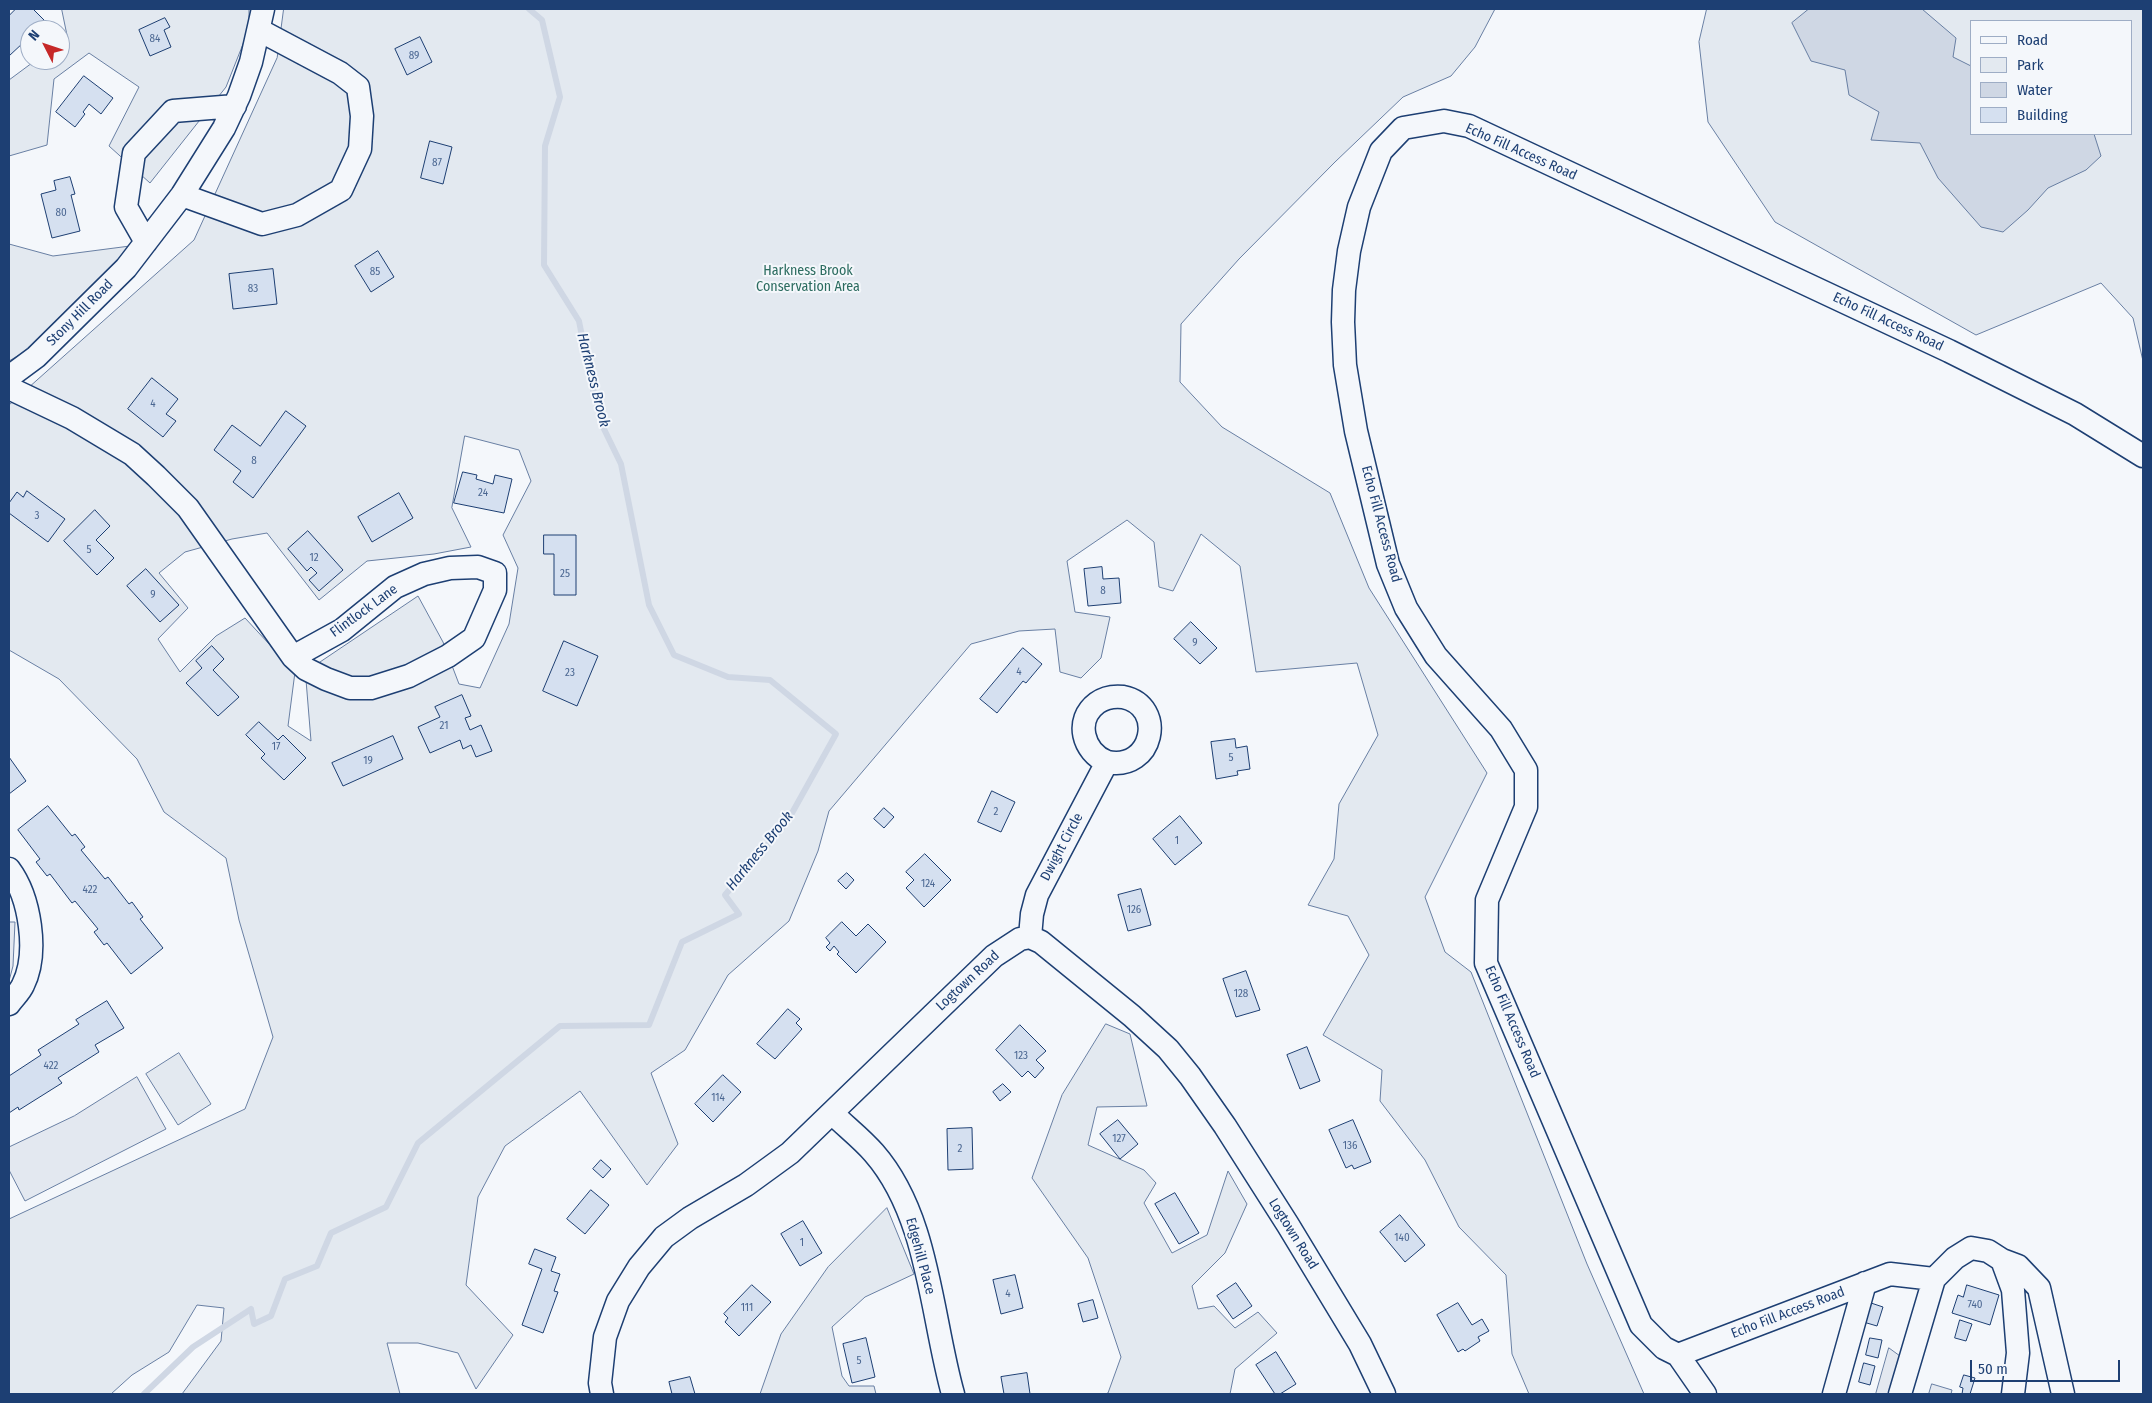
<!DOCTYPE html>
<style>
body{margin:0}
#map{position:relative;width:2152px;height:1403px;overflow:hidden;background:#f4f7fb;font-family:"Fira Sans Condensed",sans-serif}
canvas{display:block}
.frame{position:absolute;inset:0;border:10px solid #1d3f73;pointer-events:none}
.legend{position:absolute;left:1970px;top:20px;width:162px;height:115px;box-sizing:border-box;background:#f4f7fb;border:1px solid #9eadc5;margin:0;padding:6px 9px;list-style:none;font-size:15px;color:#1d3f73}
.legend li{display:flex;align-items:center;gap:10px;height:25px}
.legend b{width:25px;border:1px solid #9eadc5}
.north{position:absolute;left:20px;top:20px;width:50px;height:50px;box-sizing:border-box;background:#f4f7fb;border:1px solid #9eadc5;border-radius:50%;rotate:311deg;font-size:14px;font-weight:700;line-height:20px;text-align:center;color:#1d3f73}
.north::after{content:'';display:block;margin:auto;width:18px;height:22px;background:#c62828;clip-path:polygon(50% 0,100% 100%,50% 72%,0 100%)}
.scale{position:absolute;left:1970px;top:1360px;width:150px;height:22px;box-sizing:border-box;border:2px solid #1d3f73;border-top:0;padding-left:6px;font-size:15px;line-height:18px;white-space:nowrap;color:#1d3f73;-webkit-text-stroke:4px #f4f7fb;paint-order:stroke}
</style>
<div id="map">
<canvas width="2152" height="1403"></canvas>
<div class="frame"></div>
<ul class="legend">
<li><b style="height:6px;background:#f4f7fb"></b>Road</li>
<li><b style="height:14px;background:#e3e9f0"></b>Park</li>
<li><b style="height:14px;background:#cfd7e4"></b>Water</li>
<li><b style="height:14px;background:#d5e0f0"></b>Building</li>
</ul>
<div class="north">N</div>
<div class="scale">50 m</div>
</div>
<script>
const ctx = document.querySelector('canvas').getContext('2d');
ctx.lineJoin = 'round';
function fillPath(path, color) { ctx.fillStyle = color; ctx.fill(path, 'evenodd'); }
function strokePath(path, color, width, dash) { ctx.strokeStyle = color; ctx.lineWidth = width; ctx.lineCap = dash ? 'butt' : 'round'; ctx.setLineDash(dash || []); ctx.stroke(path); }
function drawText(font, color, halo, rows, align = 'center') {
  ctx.font = font + ' "Fira Sans Condensed",sans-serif'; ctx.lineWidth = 4; ctx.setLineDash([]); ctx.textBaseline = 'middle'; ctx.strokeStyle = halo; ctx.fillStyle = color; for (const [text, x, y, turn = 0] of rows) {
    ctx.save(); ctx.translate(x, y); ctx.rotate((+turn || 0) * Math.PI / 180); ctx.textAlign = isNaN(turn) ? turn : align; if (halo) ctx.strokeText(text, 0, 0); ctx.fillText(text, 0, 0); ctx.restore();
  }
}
const green = new Path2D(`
 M62,9H249V29L226,87L150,183L109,146L139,87L89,53L54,79L47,145L9,156V80L36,60H60V42L67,37Z
 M284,9H1495L1475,47L1451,76L1403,97L1335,162L1239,259L1181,324L1180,382L1222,427L1330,493L1369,588L1487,773L1425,897L1445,952L1471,972L1587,1264L1644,1394H1529L1512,1354L1506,1275L1459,1227L1425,1160L1380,1101L1382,1070L1323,1035L1369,955L1348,916L1308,905L1334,859L1339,804L1378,735L1357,663L1256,672L1240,566L1201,534L1173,591L1159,587L1154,542L1127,520L1067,561L1075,612L1110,617L1101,658L1081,678L1060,672L1055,629L1019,631L971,644L829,811L818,851L789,921L728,975L685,1050L651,1073L678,1144L647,1185L580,1091L505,1146L478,1197L466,1285L513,1335L476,1389L458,1353L418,1343H387L400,1394H182L221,1341L224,1308L197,1305L169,1352L132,1375L111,1394H9V1219L245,1109L273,1037L239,920L226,858L164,812L137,759L59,679L9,650V405L194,240L277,58ZM465,436L519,450L531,481L503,535L518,568L509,624L480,688L459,684L443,642L418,596L317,664L306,680L311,741L288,726L295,672L245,618L216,636L180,672L158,639L188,608L159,573L185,552L232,539L267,533L319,600L367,561L434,554L471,547L452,508Z
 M1707,9H2143V361L2133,318L2101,283L1976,335L1775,222L1708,122L1699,42ZM1971,21H2131V134H1971Z
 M9,244L53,256L130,246L45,340L9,361Z
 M1106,1024L1130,1034L1147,1106L1097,1107L1088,1145L1144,1170L1156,1183L1144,1203L1172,1253L1207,1235L1228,1171L1247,1204L1225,1253L1192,1286L1198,1309L1214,1306L1235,1328L1258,1312L1277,1333L1235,1369L1230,1394H1105L1108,1393L1121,1357L1088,1258L1032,1178L1062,1095Z
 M179,1053L211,1104L178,1125L146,1074Z
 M887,1208L914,1274L865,1297L832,1327L842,1376L849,1386H874L876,1394H760L781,1334L828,1267Z`);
fillPath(green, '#e3e9f0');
strokePath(green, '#687fa3', 1);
const parking = new Path2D(`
 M9,922H15L13,966L9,981Z
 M137,1077L166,1129L25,1201L9,1170V1147L74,1116Z
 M1889,1348L1900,1356L1890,1394H1876Z
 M1932,1384L1952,1390L1951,1394H1929Z`);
fillPath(parking, '#e3e8f0');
strokePath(parking, '#687fa3', 1);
const water = new Path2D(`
 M1809,9H1922L1956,38L1953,57L1971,66V134H2094L2101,156L2086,170L2048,188L2028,210L2003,232L1981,227L1938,178L1920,143L1871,140L1879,112L1849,95L1845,70L1811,61L1792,23Z`);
fillPath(water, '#cfd7e4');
strokePath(water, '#687fa3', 1);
strokePath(new Path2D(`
 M144,1394L193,1347L251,1309L254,1324L271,1316L285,1279L317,1266L331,1233L386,1207L418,1143L560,1026L649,1025L682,942L739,914L725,895L787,822L836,734L770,680L728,677L674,655L649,605L621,464L603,427L591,382L579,321L544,265L545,146L560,97L542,20L529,9`), '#cfd7e4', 6);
const building = new Path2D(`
 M16,9H33L54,30H30V48L24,42L9,56V16Z
 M165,18L170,27L164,30L171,47L150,56L139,30Z
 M420,37L432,62L407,75L395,49Z
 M84,76L113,98L101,114L89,104L83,112L85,114L75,127L56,112Z
 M430,141L452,147L443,184L421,178Z
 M70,177L75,194L71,195L80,231L52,238L41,194L56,190L54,181Z
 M378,251L394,277L371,292L355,266Z
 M273,269L277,304L233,309L229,274Z
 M152,378L178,399L166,414L176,421L163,437L128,409Z
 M286,411L306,426L253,498L233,482L241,471L214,450L232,425L260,446Z
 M463,472L477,475L476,479L493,484L495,475L512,479L504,513L454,503Z
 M27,491L65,519L48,542L9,513V503L17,492L23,497Z
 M399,493L413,518L372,542L358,517Z
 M95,510L110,526L96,540L114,558L97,575L64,541Z
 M308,531L343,570L319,591L309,580L317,573L311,567L307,571L288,549Z
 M544,535H576V595H554V554H544Z
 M1102,567L1103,579L1119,578L1121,603L1088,606L1084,569Z
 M146,569L179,605L160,622L127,586Z
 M1191,622L1217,648L1200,664L1174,639Z
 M564,641L598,656L577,706L543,691Z
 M212,646L224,659L213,670L239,697L218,716L186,683L202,668L196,661Z
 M1023,648L1042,664L1026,683L1023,681L997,713L980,699Z
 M462,695L471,716L465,718L470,730L481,725L492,751L476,757L471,745L463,749L460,740L430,753L418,727L440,717L435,707Z
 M259,722L278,740L283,735L306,758L284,780L261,758L265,754L246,735Z
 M393,736L403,759L343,786L332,763Z
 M1235,739L1236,748L1247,746L1250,769L1237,771L1238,775L1216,779L1211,742Z
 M9,757L26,781L9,794Z
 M992,791L1015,802L1001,832L978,822Z
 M48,806L72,836L75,834L85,847L81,850L105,879L108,877L129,904L132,902L143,917L140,919L163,948L131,974L107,943L104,945L94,932L98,929L75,901L72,903L50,874L47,876L36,862L40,859L18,830Z
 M884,808L894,817L884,828L874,819Z
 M1180,816L1202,843L1175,865L1153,839Z
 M925,854L951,880L924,907L906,888L914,880L906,872Z
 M847,873L854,880L846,889L838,881Z
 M1141,889L1151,925L1128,931L1118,895Z
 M842,922L856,936L868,924L886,942L856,973L837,954L839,952L834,946L830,951L826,947L830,943L826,938Z
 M1246,971L1260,1010L1236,1017L1223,979Z
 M107,1001L124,1028L95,1045L99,1052L58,1078L62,1083L19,1110L18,1107L9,1113V1076L41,1055L38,1050L79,1024L76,1020Z
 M788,1009L800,1019L796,1023L802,1029L775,1059L757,1044Z
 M1020,1025L1046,1051L1036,1060L1044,1068L1035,1078L1028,1071L1022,1077L996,1050Z
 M1307,1047L1320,1081L1300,1089L1287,1055Z
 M723,1075L741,1092L713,1122L695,1104Z
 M1003,1084L1011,1092L1000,1101L993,1092Z
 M1118,1120L1138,1144L1120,1159L1100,1134Z
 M1353,1120L1371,1162L1354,1169L1352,1165L1346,1168L1329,1130Z
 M972,1128L973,1169L948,1170L947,1129Z
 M601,1160L611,1169L603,1178L593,1169Z
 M591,1190L609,1205L585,1234L567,1219Z
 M1175,1193L1199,1233L1179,1244L1155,1204Z
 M1400,1215L1425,1245L1405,1262L1380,1232Z
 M803,1221L822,1253L800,1266L781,1234Z
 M535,1249L556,1257L551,1271L560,1274L554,1291L558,1292L543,1333L522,1325L542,1269L529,1264Z
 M1015,1275L1023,1308L1001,1314L993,1280Z
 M1236,1283L1252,1306L1233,1319L1217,1296Z
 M752,1285L771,1302L739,1336L725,1322L728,1318L724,1314Z
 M1967,1285L1999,1295L1990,1325L1952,1313L1958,1295L1963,1297Z
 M1093,1300L1098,1318L1083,1322L1078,1304Z
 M1865,1301L1883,1307L1877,1326L1860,1321Z
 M1458,1303L1472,1325L1482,1319L1489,1331L1478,1337L1480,1341L1465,1351L1463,1349L1458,1352L1437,1315Z
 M1960,1320L1972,1324L1966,1341L1955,1338Z
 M866,1338L875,1377L852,1383L843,1344Z
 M1870,1338L1882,1340L1878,1358L1866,1355Z
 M1276,1352L1296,1384L1280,1394H1275L1256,1365Z
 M1864,1363L1875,1366L1870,1385L1859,1382Z
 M1027,1373L1030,1394H1004L1001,1377Z
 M1964,1375L1975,1378L1970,1394H1962L1963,1388L1960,1387Z
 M690,1377L695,1394H672L669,1382Z`);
fillPath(building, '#d5e0f0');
strokePath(building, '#1d3f73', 1);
const minor = new Path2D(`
 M182,195L262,224L297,215L341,190L360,149L362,116L358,87L340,73L259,30
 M146,242L126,207L134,153L173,111L235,106
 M9,377L36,357L126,268L182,195L224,128L239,96L251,62L263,9
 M9,388L72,418L132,454L156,476L188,508L293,657L306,669L326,679L350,688H371L409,676L448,656L474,638L495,590V573L478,567L450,568L424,574L395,587L342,630L293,657
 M9,869C30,897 39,953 23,985C20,992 13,998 9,1004
 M1030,937L1032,914L1037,895L1107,762C1083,752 1074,720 1097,703C1104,698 1114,696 1123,697C1167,706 1153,772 1107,762
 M832,1113C845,1126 861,1138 874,1153C929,1216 931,1316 953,1394
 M2002,1260L2018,1266L2039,1288L2063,1394
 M1934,1279L1955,1258L1971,1248L1988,1251L2002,1260L2013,1290L2018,1353L2013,1394
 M1678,1355L1705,1394
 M602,1394L600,1383L605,1337L618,1301L639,1267L664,1237L690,1218L746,1185L790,1153L994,956L1020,939L1030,937L1041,942L1132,1016L1168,1049L1190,1076L1225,1126L1288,1225L1360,1344L1384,1394
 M1834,1394L1865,1283
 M1900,1394L1934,1279L1890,1274L1678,1355L1664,1348L1641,1325L1486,963L1487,900L1526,807V770L1501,729L1436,656L1406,608L1388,564L1356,431L1345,365L1343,322L1344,290L1349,251L1359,207L1381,151L1403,128L1444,121L1469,126L1949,351L2075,414L2143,456`);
strokePath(minor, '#1d3f73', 25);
strokePath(minor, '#f4f7fb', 22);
drawText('11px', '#4b6792', null, [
 ["84",155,39],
 ["89",414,56],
 ["87",437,163],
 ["80",61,213],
 ["85",375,272],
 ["83",253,289],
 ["4",153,404],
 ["8",254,461],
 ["24",483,493],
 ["3",37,516],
 ["5",89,550],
 ["12",314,558],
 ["25",565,574],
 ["8",1103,591],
 ["9",153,595],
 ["9",1195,643],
 ["4",1019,672],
 ["23",570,673],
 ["21",444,726],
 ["17",276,747],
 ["5",1231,758],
 ["19",368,761],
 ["2",996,812],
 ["1",1177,841],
 ["124",928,884],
 ["422",90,890],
 ["126",1134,910],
 ["128",1241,994],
 ["123",1021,1056],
 ["422",51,1066],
 ["114",718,1098],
 ["127",1119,1139],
 ["136",1350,1146],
 ["2",960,1149],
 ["140",1402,1238],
 ["1",802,1243],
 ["4",1008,1294],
 ["740",1975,1305],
 ["111",747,1308],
 ["5",859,1361]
]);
drawText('14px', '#1d3f73', '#f4f7fb', [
 ["Echo Fill Access Road",1521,152,24],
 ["Stony Hill Road",80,313,-45],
 ["Echo Fill Access Road",1888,322,25],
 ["Echo Fill Access Road",1381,524,75],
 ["Flintlock Lane",364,611,-36],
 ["Dwight Circle",1062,847,-62],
 ["Logtown Road",968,981,-43],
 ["Echo Fill Access Road",1512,1022,67],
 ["Logtown Road",1293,1234,58],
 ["Edgehill Place",920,1256,75],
 ["Echo Fill Access Road",1788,1313,-21]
]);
drawText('14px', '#2c6c60', '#f4f7fb', [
 ["Harkness Brook",808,271],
 ["Conservation Area",808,287]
]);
drawText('italic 15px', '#1d3f73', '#f4f7fb', [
 ["Harkness Brook",593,380,76],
 ["Harkness Brook",760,851,-51]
]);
</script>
